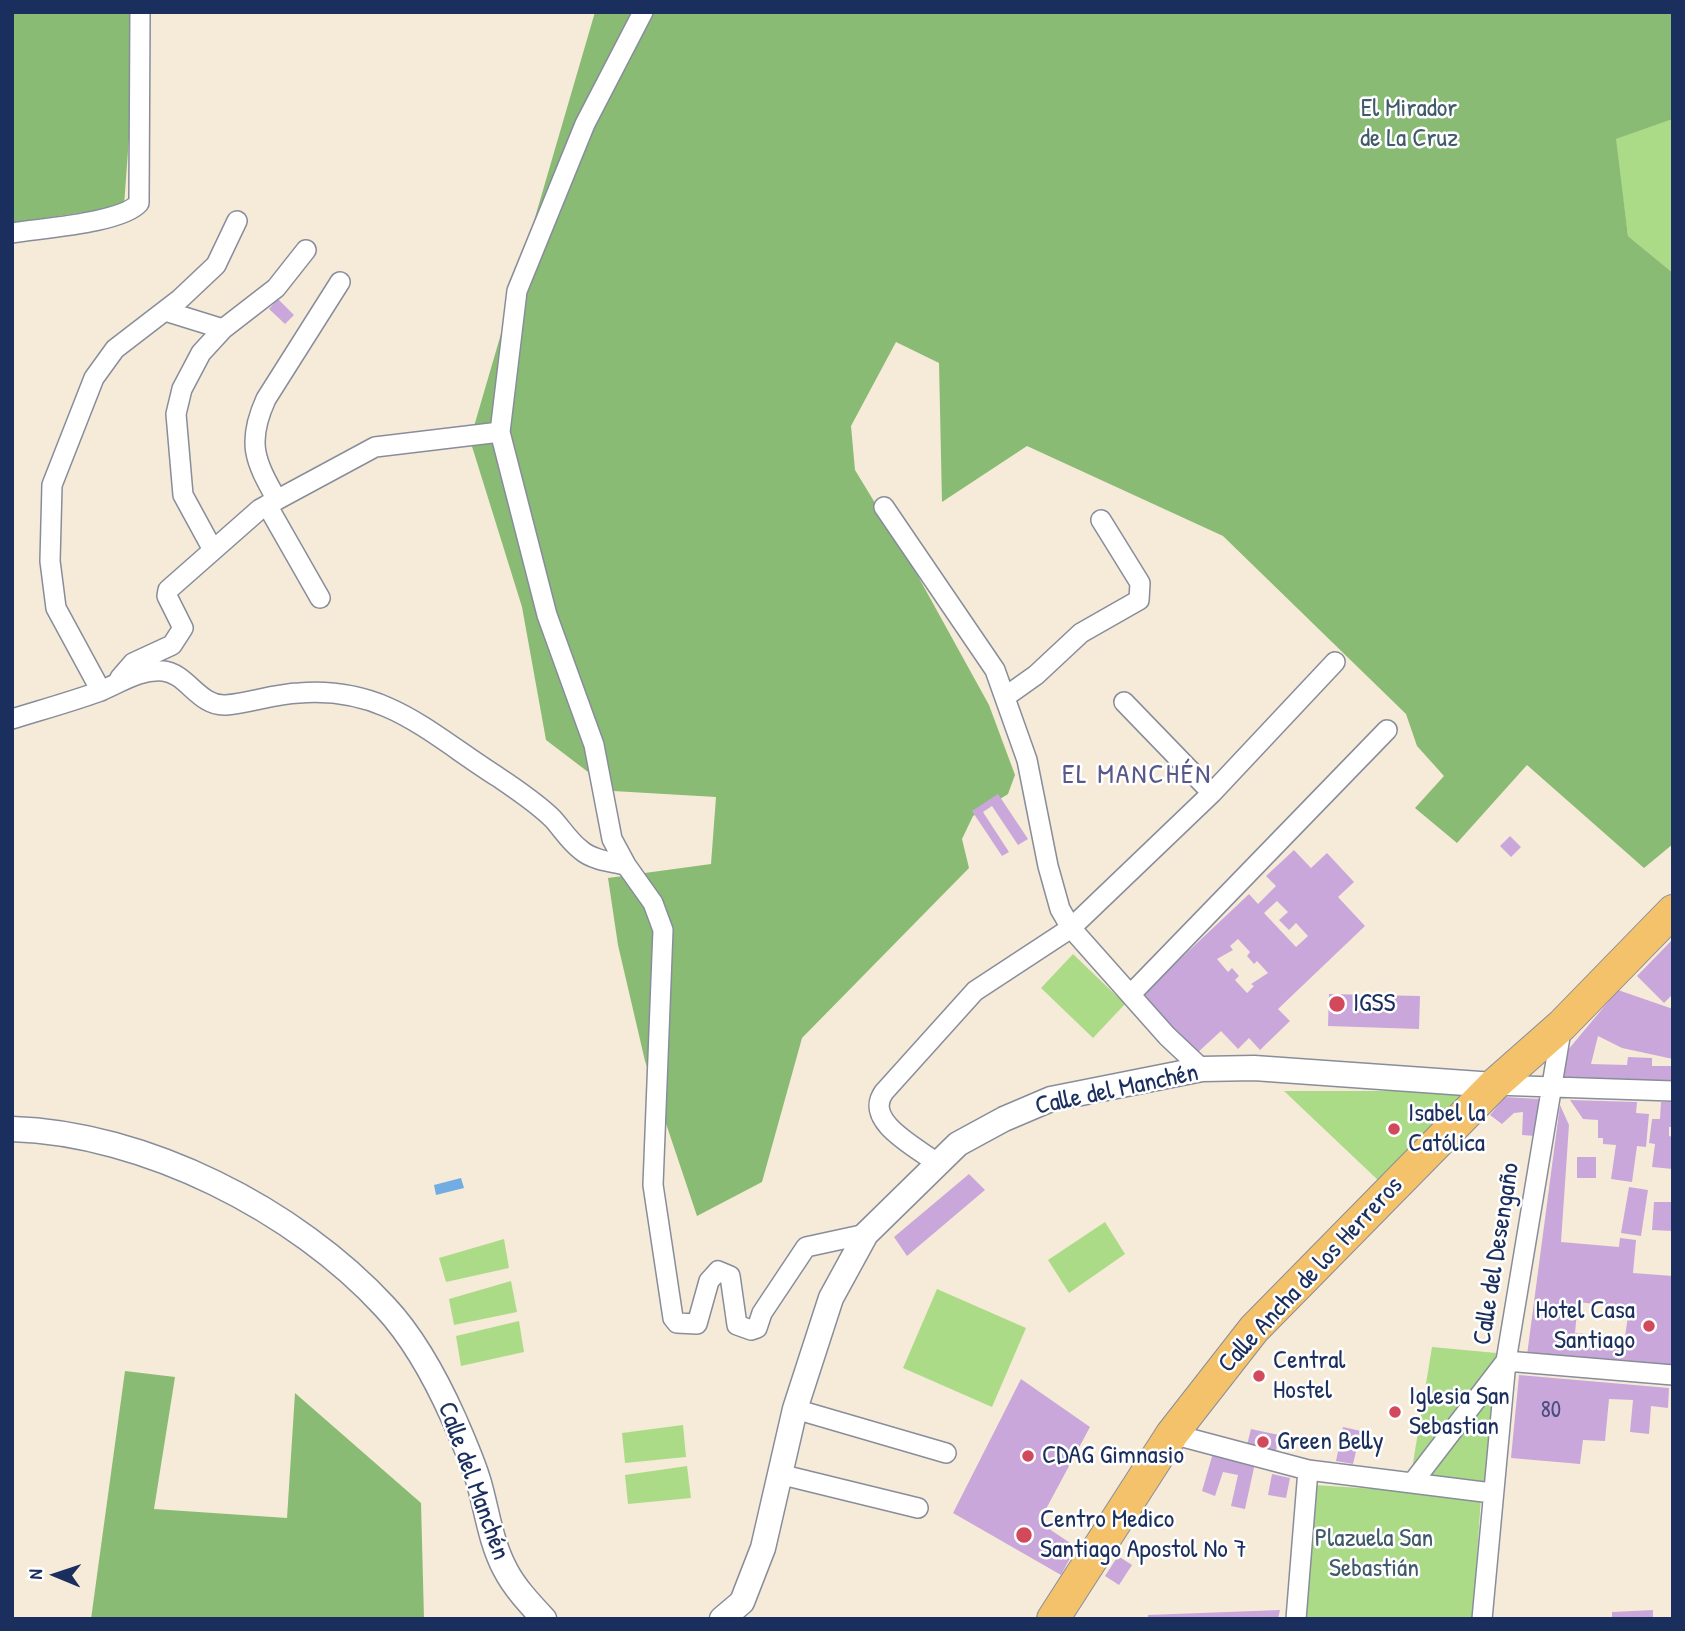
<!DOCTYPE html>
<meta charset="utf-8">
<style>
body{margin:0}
#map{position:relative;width:1685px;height:1631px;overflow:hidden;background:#f6ebd8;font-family:"Patrick Hand",sans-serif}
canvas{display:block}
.frame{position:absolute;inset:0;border:14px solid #1b2f5e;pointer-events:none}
.north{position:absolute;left:21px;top:1540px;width:70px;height:70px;-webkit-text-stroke:5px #fff;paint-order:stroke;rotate:272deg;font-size:19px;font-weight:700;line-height:28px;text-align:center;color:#1b2f5e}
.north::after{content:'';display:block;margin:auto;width:24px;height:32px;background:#1b2f5e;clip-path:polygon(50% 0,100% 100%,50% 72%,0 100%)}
</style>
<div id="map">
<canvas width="1685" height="1631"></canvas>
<div class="frame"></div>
<div class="north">N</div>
</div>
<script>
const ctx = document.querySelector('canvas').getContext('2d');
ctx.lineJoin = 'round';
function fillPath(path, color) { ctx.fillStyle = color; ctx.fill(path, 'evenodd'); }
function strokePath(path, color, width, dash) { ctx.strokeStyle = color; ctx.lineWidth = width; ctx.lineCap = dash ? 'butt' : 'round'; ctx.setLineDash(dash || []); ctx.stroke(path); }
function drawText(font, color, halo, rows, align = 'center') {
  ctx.font = font + ' "Patrick Hand",sans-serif'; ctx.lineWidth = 5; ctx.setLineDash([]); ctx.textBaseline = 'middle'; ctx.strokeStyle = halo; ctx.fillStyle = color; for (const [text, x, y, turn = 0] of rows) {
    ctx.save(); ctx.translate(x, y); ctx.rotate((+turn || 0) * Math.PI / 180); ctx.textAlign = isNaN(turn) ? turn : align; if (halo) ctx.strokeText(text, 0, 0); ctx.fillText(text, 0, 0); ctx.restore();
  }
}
fillPath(new Path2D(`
 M1673,119V273L1628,236L1615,139Z
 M1073,954L1125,1004L1093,1038L1041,988Z
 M1284,1091H1480L1380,1182Z
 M1105,1222L1125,1254L1069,1293L1048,1260Z
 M504,1239L509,1268L446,1282L439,1258Z
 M511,1281L517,1312L454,1325L449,1299Z
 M937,1289L1026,1328L992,1407L903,1368Z
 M519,1321L524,1352L461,1366L456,1336Z
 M1432,1347L1507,1354L1411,1475Z
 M1500,1377L1485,1487L1423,1479Z
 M683,1425L686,1457L625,1463L622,1433Z
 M687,1466L691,1498L628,1504L625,1475Z
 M1315,1485L1481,1496L1473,1619H1303Z`), '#acdb88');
fillPath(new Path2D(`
 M12,12H131V110L124,206L12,223Z
 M595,12H1673V119L1616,139L1628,236L1673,273V844L1644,868L1527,765L1457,843L1415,808L1444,776L1417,746L1406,714L1223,536L1027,446L942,502L939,363L896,342L851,426L855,470L903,549L989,705L1015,775L1008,794L973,816L962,839L969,868L802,1038L762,1182L697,1216L645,1061L618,945L608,878L711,864L716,797L613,791L546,740L522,607L470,440Z
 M125,1371L175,1377L154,1509L287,1518L295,1393L421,1503L424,1619H91Z`), '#89bb74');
fillPath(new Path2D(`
 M461,1178L464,1188L436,1195L434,1185Z`), '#71ade3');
fillPath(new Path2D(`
 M278,299L294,315L285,324L269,309Z
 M998,794L1028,839L1018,845L992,806L983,812L1009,852L1002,856L972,811Z
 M1510,836L1521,847L1511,857L1500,846Z
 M1294,850L1311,868L1327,853L1354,882L1338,897L1365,926L1278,1009L1290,1021L1260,1050L1249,1038L1238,1049L1221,1031L1196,1054L1141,996L1249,894L1258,904L1276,886L1266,876ZM1277,901L1288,912L1279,920L1289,930L1296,923L1308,936L1296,947L1264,913ZM1238,939L1250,952L1247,956L1254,964L1257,961L1268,973L1251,984L1254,986L1247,993L1235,980L1239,976L1232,968L1228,972L1217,959L1233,950L1230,946Z
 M1673,939V994L1664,1003L1637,976Z
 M1618,990L1673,1009V1059L1622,1048L1598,1036L1591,1064L1627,1065L1628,1057L1652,1058V1066H1673V1083L1562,1081L1567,1051Z
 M1329,994L1420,996L1419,1029L1328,1026Z
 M1505,1097L1539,1099L1536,1136L1522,1135L1523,1112L1514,1113L1502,1124L1490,1115Z
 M1570,1100L1637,1102L1636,1113L1649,1114L1646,1147L1637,1146L1632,1182L1611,1179L1616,1145L1603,1144V1138H1598V1120L1583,1119Z
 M1661,1102H1673V1127H1669V1136L1673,1137V1169L1652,1167L1655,1144L1649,1143L1652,1119H1660Z
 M1560,1105L1569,1125L1561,1242L1619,1247L1620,1238L1636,1240L1633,1273L1673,1276V1367L1527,1355ZM1578,1302L1629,1308L1625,1337L1575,1333Z
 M1577,1157H1596V1178H1577Z
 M969,1174L985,1190L907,1256L894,1237Z
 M1629,1187L1648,1190L1641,1236L1621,1233Z
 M1654,1202H1673V1231L1652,1230Z
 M1519,1375L1669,1388L1668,1408L1651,1406L1649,1434L1630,1432L1633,1400L1609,1399L1605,1441L1583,1440L1580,1464L1511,1458Z
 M1021,1379L1090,1427L1039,1522L1076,1547L1061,1575L953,1513Z
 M1343,1427L1361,1431L1353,1464L1336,1461Z
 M1251,1429L1279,1435L1275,1455L1246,1449Z
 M1213,1453L1255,1463L1245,1509L1231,1506L1238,1475L1223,1472L1215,1496L1202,1491Z
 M1272,1474L1290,1478L1286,1498L1268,1495Z
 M1118,1556L1132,1565L1119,1585L1105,1576Z
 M1280,1610L1278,1619H1148V1615Z
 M1653,1610V1619H1612V1612Z`), '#caa7db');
const minor = new Path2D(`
 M643,12L585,124L517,291L500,432L547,615L594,745L612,839L626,865L653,903L663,930L653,1185L673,1318L677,1323L697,1324L709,1281L718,1271L730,1276L737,1325L751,1330L757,1328L762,1313L806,1247L866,1234
 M12,233C41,228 122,223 139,203L140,12
 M165,311L223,329
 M277,500C255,461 246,443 266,399L340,282
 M267,505L320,598
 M884,507L995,670L1027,760L1048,866L1060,909L1071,928L1167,1036L1202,1069
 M213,550L183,495L176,414L182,389L201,353L223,329L276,288L306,250
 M120,678L133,663L172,645L183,628L167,596L168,590L260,509L375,447L500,432
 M101,691L56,608L50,561L52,485L94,378L115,349L180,299L216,265L237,221
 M1005,697L1036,675L1081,633L1139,600L1140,583L1101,520
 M1124,702L1212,793
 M12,719C41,710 70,702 98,692C119,684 138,669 163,671C187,673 199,707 226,705C250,703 274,694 299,693C386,686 430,734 498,777C517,790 537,803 553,819C562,829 570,842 581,850C592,860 612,862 626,865
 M1131,994L1387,730
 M1494,1085L1673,1091
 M937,1163C916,1147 863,1121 884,1092L975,991L1071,928L1212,793L1335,662
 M795,1409L946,1453
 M1172,1434L1308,1470L1492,1493
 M779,1474L918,1508
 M1413,1482L1506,1361L1673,1375
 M1296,1619L1308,1470
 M1482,1619L1506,1361L1562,1025`);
const tertiary = new Path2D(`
 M12,1129C145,1133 296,1210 385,1307C414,1338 437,1381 454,1419C463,1440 473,1462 479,1483C487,1511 491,1543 505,1569C514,1587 530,1604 544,1619
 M722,1619L742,1602L763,1548L795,1409L831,1298L866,1234L958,1144L1004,1119L1051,1099L1202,1069L1254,1068L1494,1085`);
const primary = new Path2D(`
 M1053,1619L1172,1434L1254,1329L1494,1085L1562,1025L1673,911`);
strokePath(minor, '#888d9b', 22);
strokePath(tertiary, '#888d9b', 27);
strokePath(primary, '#888d9b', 34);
strokePath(minor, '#fff', 19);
strokePath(tertiary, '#fff', 24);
strokePath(primary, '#f4c26a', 32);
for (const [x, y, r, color] of [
 [1337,1004,9,"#d1495b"],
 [1394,1129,7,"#d1495b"],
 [1649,1326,7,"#d1495b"],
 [1259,1376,7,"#d1495b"],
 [1395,1412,7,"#d1495b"],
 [1263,1442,7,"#d1495b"],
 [1028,1456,7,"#d1495b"],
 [1024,1535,9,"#d1495b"]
]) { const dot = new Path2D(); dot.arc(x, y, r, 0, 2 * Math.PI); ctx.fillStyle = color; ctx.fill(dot); strokePath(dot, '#fff', 2.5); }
drawText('23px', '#474d7d', null, [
 ["80",1551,1411]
]);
drawText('26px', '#3f5a68', '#fff', [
 ["El Mirador",1409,109],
 ["de La Cruz",1409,139],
 ["Plazuela San",1374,1539],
 ["Sebastián",1374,1569]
]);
drawText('26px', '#1b2f5e', '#fff', [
 ["IGSS",1353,1004],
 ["Isabel la",1408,1114],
 ["Católica",1408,1144],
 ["Hotel Casa",1635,1311,"right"],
 ["Santiago",1635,1341,"right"],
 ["Central",1273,1361],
 ["Hostel",1273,1391],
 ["Iglesia San",1409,1397],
 ["Sebastian",1409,1427],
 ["Green Belly",1277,1442],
 ["CDAG Gimnasio",1042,1456],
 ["Centro Medico",1040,1520],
 ["Santiago Apostol No 7",1040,1550]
], 'left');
drawText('26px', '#1b2f5e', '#fff', [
 ["Calle del Manchén",1117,1090,-12],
 ["Calle del Desengaño",1497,1254,-81],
 ["Calle Ancha de los Herreros",1311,1275,-47],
 ["Calle del Manchén",473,1481,70]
]);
ctx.letterSpacing = '2px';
drawText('28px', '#58598a', '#fff', [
 ["EL MANCHÉN",1137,776]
]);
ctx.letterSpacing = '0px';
</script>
